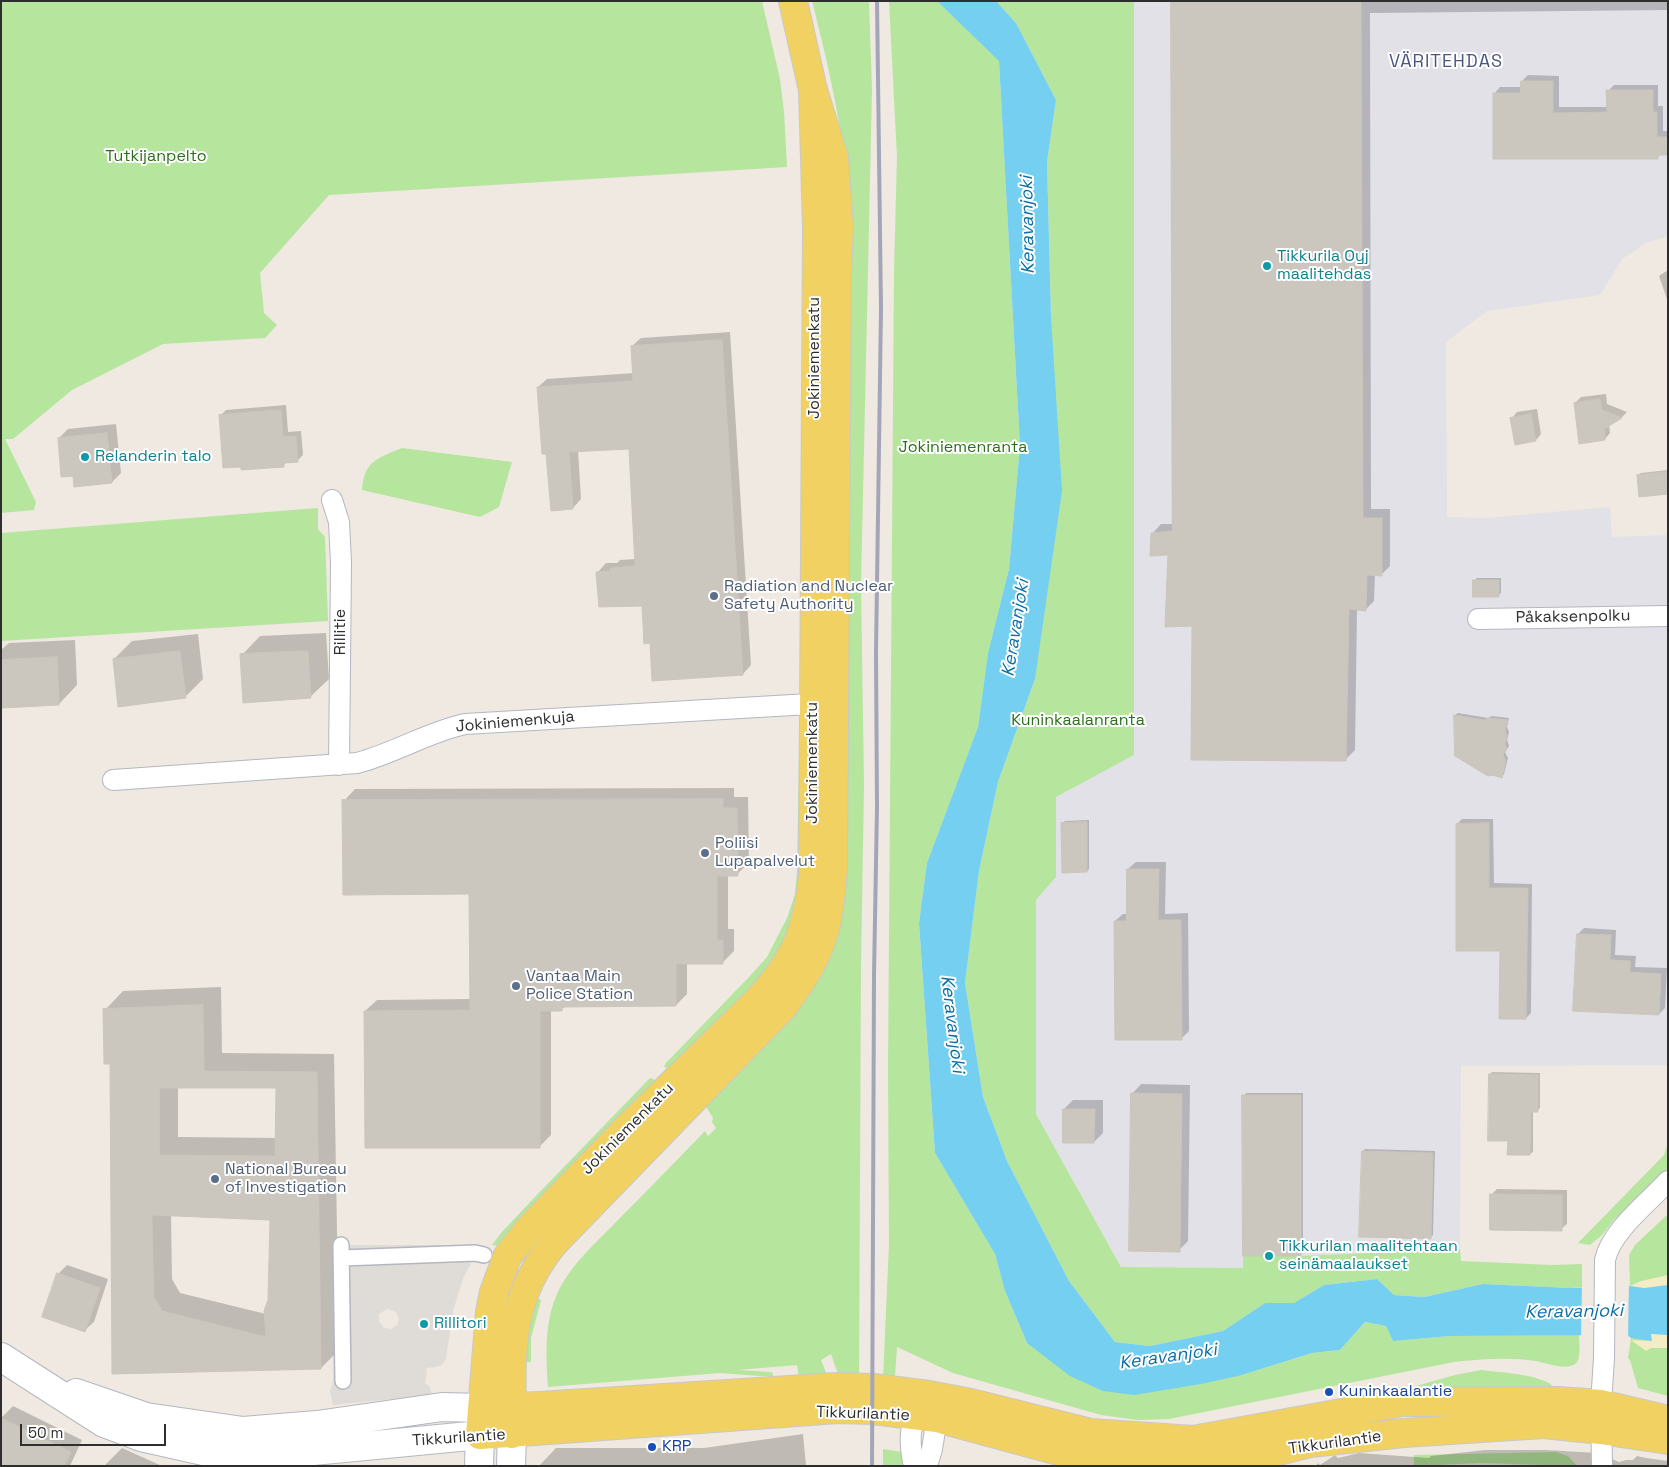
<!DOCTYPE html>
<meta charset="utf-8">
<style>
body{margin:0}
#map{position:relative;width:1669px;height:1467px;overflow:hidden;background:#efe9e1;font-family:"Space Grotesk",sans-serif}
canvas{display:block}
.frame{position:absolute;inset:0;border:2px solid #2e2e2e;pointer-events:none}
.scale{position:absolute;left:20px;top:1424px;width:146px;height:22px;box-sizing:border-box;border:2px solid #2e2e2e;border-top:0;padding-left:6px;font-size:15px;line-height:18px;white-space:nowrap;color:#2e2e2e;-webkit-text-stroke:4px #fff;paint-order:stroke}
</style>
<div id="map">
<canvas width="1669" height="1467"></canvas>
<div class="frame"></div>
<div class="scale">50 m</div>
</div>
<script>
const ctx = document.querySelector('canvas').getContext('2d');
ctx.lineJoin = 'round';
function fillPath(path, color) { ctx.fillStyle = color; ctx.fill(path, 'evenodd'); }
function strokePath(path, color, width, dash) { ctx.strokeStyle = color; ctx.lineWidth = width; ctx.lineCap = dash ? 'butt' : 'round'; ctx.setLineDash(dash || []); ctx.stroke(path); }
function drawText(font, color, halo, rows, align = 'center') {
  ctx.font = font + ' "Space Grotesk",sans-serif'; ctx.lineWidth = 4; ctx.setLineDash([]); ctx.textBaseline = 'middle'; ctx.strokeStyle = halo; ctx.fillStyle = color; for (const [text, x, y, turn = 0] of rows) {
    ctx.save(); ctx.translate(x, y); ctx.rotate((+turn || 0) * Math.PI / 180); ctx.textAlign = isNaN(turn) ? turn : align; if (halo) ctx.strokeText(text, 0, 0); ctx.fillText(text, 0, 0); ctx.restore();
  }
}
fillPath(new Path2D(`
 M1134,1H1668V236L1646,243L1622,259L1600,295L1487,311L1446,342L1447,517L1486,518L1610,507L1612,537L1668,535V1065L1461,1066L1460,1249L1301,1256H1243V1268L1121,1267L1036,1114V900L1056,876V797L1134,754Z`), '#e3e1e8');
fillPath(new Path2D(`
 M1,1H762L780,79L784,112L787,167L329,195L260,273L264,313L277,325L265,338L163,344L72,390L13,439H5L36,502L34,510L1,513Z
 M812,1H869L872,90L861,584L864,785L861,966L859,1379L840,1380L831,1354L821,1360L828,1378H799L797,1365L737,1370L772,1372L774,1377L720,1373L548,1387C546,1355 544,1324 557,1294C570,1265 596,1243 617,1221C647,1191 676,1161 705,1131L708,1136L716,1128L712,1122L713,1118L705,1105L793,1014L845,167C839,111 826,56 812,1Z
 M889,1H937L999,60L1020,446L1009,569L988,653L978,727L927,863L919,923L935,1153L995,1254L1005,1291L1027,1343L1242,1375L1312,1353L1340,1350L1365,1322L1386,1326L1393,1341L1450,1336L1579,1335C1579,1342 1581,1356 1577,1362C1570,1372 1546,1363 1536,1361C1508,1357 1481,1359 1454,1362L1169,1419L1138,1420L1101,1415L953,1373L897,1347L895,1376L883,1379L889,1244L888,1069L894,272L897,157Z
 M996,1H1134V755L1056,797V877L1036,900V1114L1121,1267L1243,1268V1256H1301L1460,1249L1461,1261L1552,1265L1582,1264V1287L1570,1288L1483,1284L1424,1297L1394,1295L1377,1279L1324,1285L1294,1303H1265L1223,1331L1150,1346L1115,1342L1069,1281L1007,1161L983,1097L965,983L979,871L998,782L1035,679L1051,317L1047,162L1056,100L1016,23Z
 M402,448L512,462L499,507L480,517L362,490C364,461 378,458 402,448Z
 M318,508V529L325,537L328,621L1,641V533Z
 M799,749H806L805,877L781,952L759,980L670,1072L664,1066L666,1063L749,977L767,957L787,918L795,894L797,871Z
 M652,1078L658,1083L501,1246L492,1245L501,1233L533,1199L649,1079Z
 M1668,1143V1168L1614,1220L1602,1235L1590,1245L1578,1243L1664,1155Z
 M1668,1214V1275L1630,1286L1629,1255L1635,1245Z
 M534,1297L541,1300L531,1338V1362H523Z
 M1631,1338L1668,1341V1396L1638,1388L1630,1360L1628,1358Z
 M1481,1370C1503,1373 1530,1373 1551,1384L1553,1389L1402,1390L1455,1375Z
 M883,1449L902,1452L903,1466H883Z
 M1556,1452L1568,1456L1577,1466L1480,1463L1414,1466V1455Z`), '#b6e59e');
fillPath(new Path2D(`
 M1668,1275V1285L1644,1288L1630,1286L1641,1281Z
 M1651,1334L1668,1335V1348H1651L1646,1351L1631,1340L1651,1341Z`), '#f3ecc5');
fillPath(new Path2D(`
 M333,1245H480L463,1279L453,1311L446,1359L442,1365L435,1367L426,1368L427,1371L425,1383L430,1387L432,1395L333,1405L330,1392L333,1381L334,1338L338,1329V1308L333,1300ZM387,1309L396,1312L399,1319L397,1325L391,1329L384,1328L379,1321V1314Z`), '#dfdcd8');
fillPath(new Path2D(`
 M937,1H996L1016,23L1056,100L1047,162L1051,317L1062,491L1035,679L998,782L979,871L965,983L983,1097L1007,1161L1069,1281L1115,1342L1150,1346L1223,1331L1265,1303H1294L1324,1285L1377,1279L1394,1295L1424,1297L1483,1284L1570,1288L1630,1286L1644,1288L1668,1285V1335L1651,1334L1652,1341L1631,1338L1627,1335L1450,1336L1393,1341L1386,1326L1365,1322L1340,1350L1312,1353L1242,1375L1201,1384L1134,1395L1103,1391L1070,1376L1027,1343L1005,1291L995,1254L935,1153L919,923L927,863L978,727L988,653L1009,569L1020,446L999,61Z`), '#75cff0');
fillPath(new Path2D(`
 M1629,1283L1628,1339L1626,1337H1581L1582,1284Z`), '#efe9e1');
fillPath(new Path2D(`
 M1173,1H1668V10L1370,13L1371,509H1390V566L1381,575L1375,574L1374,601L1365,610L1357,609L1355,750L1346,759L1193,625L1170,554L1152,534L1161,524H1174Z
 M1528,75L1559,76V107H1608V91L1614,85H1658V106H1663V131H1668V154H1661L1657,158L1495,93L1500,87H1522V81Z
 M1668,270V302L1659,276Z
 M730,332L751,665L743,674L651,642L643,605L598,572L606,563H617L620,560L636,559L630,447L578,450L581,499L573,508L547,453L538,387L547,379L634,373L632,346L641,338Z
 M1606,394L1607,404L1627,412L1622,417L1609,424L1610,433L1605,439L1575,403L1581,397Z
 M286,405L288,432L301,431L303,455L297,461L287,462L283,465L220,416L226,410Z
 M1537,409L1541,434L1536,440L1512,418L1517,412Z
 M116,424L121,473L112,482L74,474L59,438L68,429Z
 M1668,470V493L1638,476L1641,473Z
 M1477,578H1501V593L1498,595L1474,581Z
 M326,633L329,679L310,697L242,655L260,636Z
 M198,634L203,679L185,697L114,659L132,641Z
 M75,640L77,685L59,704L1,707V650L9,643Z
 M1458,713L1488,718L1492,716L1509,718L1507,727L1509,732L1507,740L1509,746L1505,752L1508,758L1504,774L1502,777L1456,755L1455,715Z
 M734,788V797H748L749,863L737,874H728V929H734V951L723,962L687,963V994L676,1005L566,1006L562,1009H551V1135L540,1146L365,1011L377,1000L471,999L470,893L344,801L355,789Z
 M1462,819H1493L1494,883L1532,884L1531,1013L1526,1018L1457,824Z
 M1089,820V869L1087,871L1063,823L1065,821Z
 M1136,862H1166L1165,914L1188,913L1189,1031L1181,1039L1115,921L1123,914H1128V869Z
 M1584,928L1616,930L1615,955L1636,956L1635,967L1667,968L1665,1008L1659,1014L1578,934Z
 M221,987L222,1053L334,1054L339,1350L321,1368L113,1372L111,1062L105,1010L123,991ZM178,1087H277V1138L178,1137ZM171,1214L271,1218L269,1300L266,1314L180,1293L172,1279Z
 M1492,1072L1540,1073V1108L1537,1111H1533V1152L1530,1154L1509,1140L1490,1074Z
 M1141,1084L1190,1085L1188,1241L1179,1250L1132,1094Z
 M1246,1093H1303V1252L1301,1254L1244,1096Z
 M1073,1100H1103V1133L1094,1142L1064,1109Z
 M1365,1149L1435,1151L1433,1235L1430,1238L1363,1151Z
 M1497,1189L1567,1190V1224L1561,1229L1491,1195Z
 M67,1265L108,1279L94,1322L84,1331L58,1274Z
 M13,1406L82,1440L70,1466H1V1418Z
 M803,1434L806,1466H539L556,1448H704Z
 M122,1448L162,1466H104Z
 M1485,1450H1546L1598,1453V1458L1612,1459L1619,1462L1626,1460H1633L1637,1456L1646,1458L1668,1461V1466H1316L1318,1463L1320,1465L1335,1455L1338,1458L1359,1453L1429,1458L1431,1456Z`), '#0003');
const building = new Path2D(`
 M1171,1H1361L1363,518H1382V576L1367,575L1366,611L1349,609L1346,761L1191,760L1192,626L1165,627L1168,555L1150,556L1151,533L1172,531Z
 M1521,81H1553V113L1607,112L1606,90H1653V112H1657V137H1668V155H1658V159H1493V93H1520Z
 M722,340L743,675L652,681L650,643L644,644L642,606L599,607L596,572L610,571V568L635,566L629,449L569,452L573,509L551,511L546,454H542L537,387L633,381L631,346Z
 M1600,399L1602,410L1622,418L1604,429L1605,440L1579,444L1574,403Z
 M281,410L283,437L296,436L298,462L284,463V467L241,470V467L223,468L219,415Z
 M1531,414L1536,441L1515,445L1510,418Z
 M107,433L112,483L74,487L73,476L61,477L58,438Z
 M1668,472V494L1639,497L1637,475Z
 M1473,580H1499V597H1473Z
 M180,651L186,698L118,707L113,659Z
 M299,651H308L311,698L243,703L240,654Z
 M57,657L59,705L1,708V660Z
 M1454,715L1484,720L1488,718L1508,720L1505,730L1507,735L1505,744L1507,749L1503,755L1506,761L1502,778L1493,775L1488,776L1455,756Z
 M723,799V808H737L738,876H717V940H723V964H676V1006L562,1007V1011H540V1148H365L364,1011L470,1010L469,894L343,895L342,800Z
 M1087,822V872L1062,873L1061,823Z
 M1489,823V888H1528L1526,1019H1499L1500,951H1456V824Z
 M1127,869H1159L1158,920H1181L1182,1040H1115L1114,921H1126Z
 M1577,934L1611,935L1610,960L1630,961V972L1661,974L1659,1015L1573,1011Z
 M203,1005L204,1071L317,1072L321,1369L112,1374L110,1064H104L103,1009ZM160,1088H276L275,1156L160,1155ZM152,1215L270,1220L268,1300L264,1311L266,1337L162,1311L154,1297Z
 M1489,1074L1538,1075V1112H1531L1530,1155H1507L1508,1141H1488Z
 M1131,1093L1182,1094L1180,1252L1129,1251Z
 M1242,1095H1301V1256H1243Z
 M1063,1109H1095L1094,1143H1063Z
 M1362,1151L1433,1153L1431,1239L1359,1237Z
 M1490,1194L1562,1195V1231L1490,1230Z
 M57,1273L100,1288L85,1332L42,1317Z
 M1,1418L71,1452L64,1466H1Z`);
fillPath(building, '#cbc7bf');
strokePath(building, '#cbc5ba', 1);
const pedestrian = new Path2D(`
 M341,1245L343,1381
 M342,1258L475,1253L484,1255`);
const minor = new Path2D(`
 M332,500L339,522L341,563L339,765
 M1478,619L1668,616
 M113,780L357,763C395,753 428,732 465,724L827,703
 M914,1466C909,1444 908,1423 922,1405
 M927,1466L932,1449L937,1418L932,1404
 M1602,1466L1601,1404L1604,1358L1605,1260C1611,1231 1648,1203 1668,1181`);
const secondary = new Path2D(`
 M1,1357L104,1423L141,1437L208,1452L234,1453L313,1451L480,1435L479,1466
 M76,1393L146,1417L243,1431L317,1425L442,1407L482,1408
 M511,1466L512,1434`);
const primary = new Path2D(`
 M813,90L817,228L813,876C807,931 796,959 758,1000L628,1127L529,1229L507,1257L494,1292L490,1312L480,1435L838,1409L873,1410L937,1418L1088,1459L1134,1464L1193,1465L1255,1457L1310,1443L1404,1433L1544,1424L1601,1430L1668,1440
 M494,1408L539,1406L837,1387L873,1388L929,1395L971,1403L1091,1433L1193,1440L1402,1402L1558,1401L1601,1404L1668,1420
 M512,1434C512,1361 504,1302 555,1242L783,1007C800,984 817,959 824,932C830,912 831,891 833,870L837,273L839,227L834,158L813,90L793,1`);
strokePath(pedestrian, '#b4b7c1', 18);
strokePath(minor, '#b4b7c1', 22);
strokePath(secondary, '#b4b7c1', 30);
strokePath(primary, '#c9c9c9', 30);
strokePath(pedestrian, '#fff', 15);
strokePath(minor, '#fff', 20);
strokePath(secondary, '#fff', 28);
strokePath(primary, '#f2d163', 28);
strokePath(new Path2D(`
 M872,1466L874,975L877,807L876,652L881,309L877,1`), '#a3a6b8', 4);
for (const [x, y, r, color] of [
 [1267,266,5,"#0f9aa8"],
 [85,457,5,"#0f9aa8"],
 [714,596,5,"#5c6f8a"],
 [705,853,5,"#5c6f8a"],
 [516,986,5,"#5c6f8a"],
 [215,1179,5,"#5c6f8a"],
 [1269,1256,5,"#0f9aa8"],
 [424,1324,5,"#0f9aa8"],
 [1329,1392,5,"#1a4fb4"],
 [652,1447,5,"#1a4fb4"]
]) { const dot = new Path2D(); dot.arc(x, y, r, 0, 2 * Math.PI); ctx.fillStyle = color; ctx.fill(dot); strokePath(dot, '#fff', 2); }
drawText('16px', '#2c6e1b', '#fff', [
 ["Tutkijanpelto",156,157],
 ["Jokiniemenranta",963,448],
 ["Kuninkaalanranta",1078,721]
]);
drawText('16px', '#0d838f', '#fff', [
 ["Tikkurila Oyj",1277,257],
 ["maalitehdas",1277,275],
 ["Relanderin talo",95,457],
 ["Tikkurilan maalitehtaan",1279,1247],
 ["seinämaalaukset",1279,1265],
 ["Rillitori",434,1324]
], 'left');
drawText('16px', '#2e2e2e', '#fff', [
 ["Jokiniemenkatu",815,358,-90],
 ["Påkaksenpolku",1573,617,-1],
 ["Rillitie",341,632,-90],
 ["Jokiniemenkuja",515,722,-5],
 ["Jokiniemenkatu",813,763,-90],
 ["Jokiniemenkatu",628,1129,-45],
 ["Tikkurilantie",863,1414,2],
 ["Tikkurilantie",459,1438,-4],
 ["Tikkurilantie",1335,1443,-8]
]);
drawText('16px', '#4e5e75', '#fff', [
 ["Radiation and Nuclear",724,587],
 ["Safety Authority",724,605],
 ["Poliisi",715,844],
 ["Lupapalvelut",715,862],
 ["Vantaa Main",526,977],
 ["Police Station",526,995],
 ["National Bureau",225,1170],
 ["of Investigation",225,1188]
], 'left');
drawText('16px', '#164399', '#fff', [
 ["Kuninkaalantie",1339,1392],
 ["KRP",662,1447]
], 'left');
ctx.letterSpacing = '1px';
drawText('18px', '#4d5680', '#fff', [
 ["VÄRITEHDAS",1446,62]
]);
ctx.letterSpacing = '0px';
drawText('italic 18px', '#0d6fa3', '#fff', [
 ["Keravanjoki",1028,225,-91],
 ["Keravanjoki",1016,628,-81],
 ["Keravanjoki",952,1024,83],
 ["Keravanjoki",1574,1312,-1],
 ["Keravanjoki",1168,1357,-8]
]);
</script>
